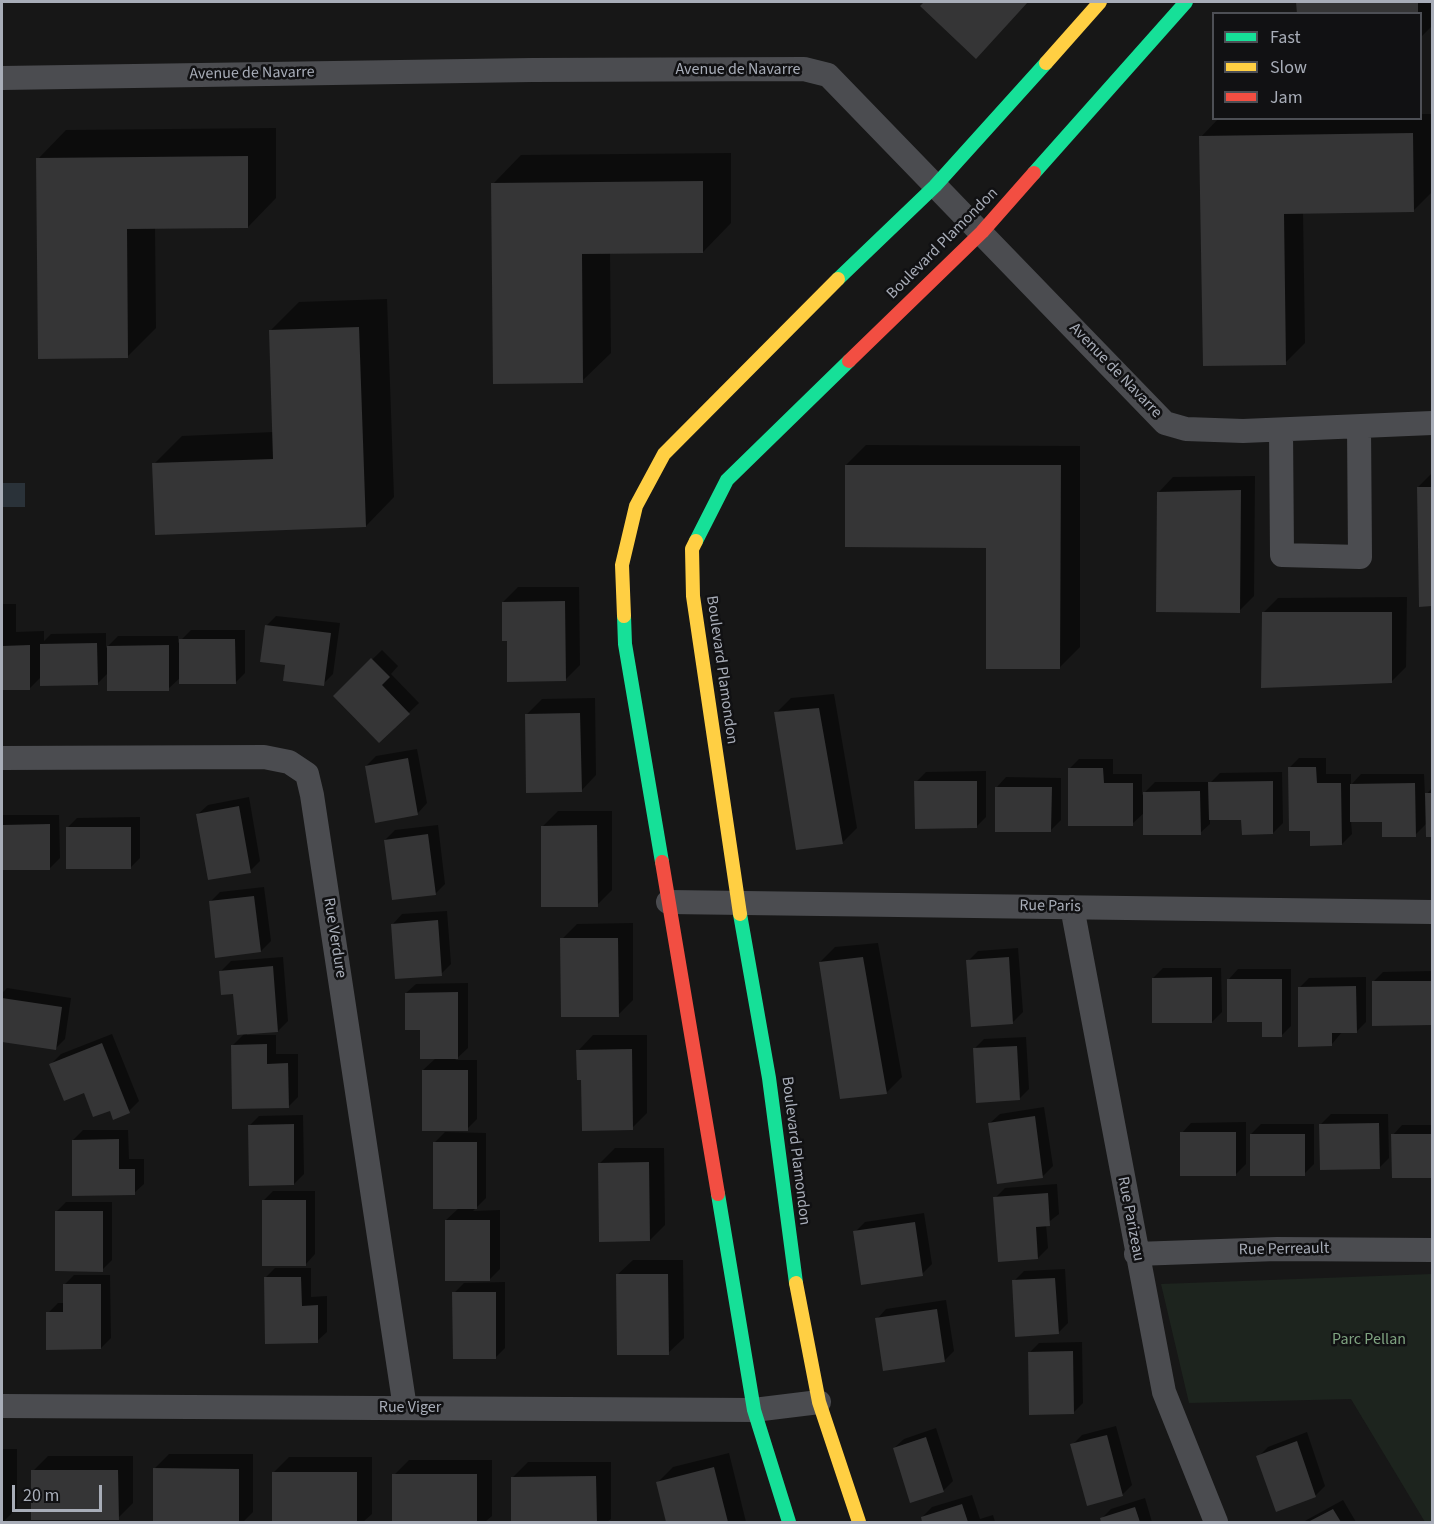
<!DOCTYPE html>
<style>
body{margin:0}
#map{position:relative;width:1434px;height:1524px;overflow:hidden;background:#171717;font-family:"Source Sans 3",sans-serif}
canvas{display:block}
.frame{position:absolute;inset:0;border:3px solid #a8adb8;pointer-events:none}
.legend{position:absolute;left:1212px;top:12px;width:210px;height:108px;box-sizing:border-box;background:#111113;border:2px solid #4d4f55;margin:0;padding:8px 10px;list-style:none;font-size:18px;color:#a8adb8}
.legend li{display:flex;align-items:center;gap:12px;height:30px}
.legend b{width:30px;border:2px solid #4d4f55}
.scale{position:absolute;left:12px;top:1485px;width:90px;height:27px;box-sizing:border-box;border:3px solid #a8adb8;border-top:0;padding-left:8px;font-size:18px;line-height:21px;white-space:nowrap;color:#a8adb8;-webkit-text-stroke:4px #111113;paint-order:stroke}
</style>
<div id="map">
<canvas width="1434" height="1524"></canvas>
<div class="frame"></div>
<ul class="legend">
<li><b style="height:8px;background:#16e098"></b>Fast</li>
<li><b style="height:8px;background:#ffcf43"></b>Slow</li>
<li><b style="height:8px;background:#f24e42"></b>Jam</li>
</ul>
<div class="scale">20 m</div>
</div>
<script>
const ctx = document.querySelector('canvas').getContext('2d');
ctx.lineJoin = 'round';
function fillPath(path, color) { ctx.fillStyle = color; ctx.fill(path, 'evenodd'); }
function strokePath(path, color, width, dash) { ctx.strokeStyle = color; ctx.lineWidth = width; ctx.lineCap = dash ? 'butt' : 'round'; ctx.setLineDash(dash || []); ctx.stroke(path); }
function drawText(font, color, halo, rows, align = 'center') {
  ctx.font = font + ' "Source Sans 3",sans-serif'; ctx.lineWidth = 5; ctx.setLineDash([]); ctx.textBaseline = 'middle'; ctx.strokeStyle = halo; ctx.fillStyle = color; for (const [text, x, y, turn = 0] of rows) {
    ctx.save(); ctx.translate(x, y); ctx.rotate((+turn || 0) * Math.PI / 180); ctx.textAlign = isNaN(turn) ? turn : align; if (halo) ctx.strokeText(text, 0, 0); ctx.fillText(text, 0, 0); ctx.restore();
  }
}
fillPath(new Path2D(`
 M1432,1274V1522H1425L1351,1399L1189,1403L1161,1284Z`), '#1d241e');
fillPath(new Path2D(`
 M2,483H25V507H2Z`), '#2a3239');
fillPath(new Path2D(`
 M926,2H1027L991,42L922,6Z
 M1297,2H1432V26L1420,38V14H1298Z
 M1420,114H1432V192L1414,210L1303,212L1305,343L1285,363L1201,137L1219,118H1420Z
 M276,128V198L248,227H155L156,328L127,357L38,159L66,130Z
 M731,153V223L703,252H610L611,353L582,381L493,184L521,155Z
 M387,299L394,497L366,526L154,464L182,436L274,432L270,331L299,302Z
 M866,445L1080,446V647L1060,667L987,546L846,465Z
 M1432,473V605H1421L1418,487Z
 M1255,476L1254,596L1239,611L1158,493L1173,477Z
 M518,587H579L580,665L565,680L508,639L503,602Z
 M1407,597L1406,667L1391,682L1263,613L1278,598Z
 M2,604H16V632L44,631V641L51,634L106,633V648L118,636H178V643L191,630H245V673L235,683L181,677L168,689L109,672L97,684L42,676L29,689H2Z
 M276,616L340,623L333,674L323,684L287,664L266,626Z
 M382,650L398,666L391,674L419,703L379,741L335,696Z
 M834,694L857,828L842,843L776,713L791,698Z
 M595,698L596,775L581,791L527,714L542,699Z
 M417,749L427,803L418,813L366,766L376,756Z
 M1299,758H1326V774H1351V785L1361,774H1424L1425,796L1432,788V835L1427,836V823L1415,835L1384,821H1351L1352,834L1342,844L1311,830L1289,768Z
 M1079,759H1113V774H1142V795L1155,782H1211L1220,773L1282,772L1283,823L1273,833L1243,818L1210,819V824L1200,833L1145,812L1132,824L1069,769Z
 M986,771V817L976,827L916,782L926,772Z
 M1006,777L1061,778V820L1051,830L997,787Z
 M249,797L260,861L250,871L198,814L208,805Z
 M558,811H612V890L597,905L543,826Z
 M2,815H59L60,858L50,868L2,869Z
 M140,817V858L130,868L67,828L77,818Z
 M438,825L445,884L435,894L385,840L395,830Z
 M264,887L271,941L261,951L210,902L220,892Z
 M447,911L451,964L441,974L393,924L402,914Z
 M633,923V1000L618,1015L562,939L577,924Z
 M878,943L902,1077L887,1092L820,962L835,947Z
 M1018,948L1023,1012L1013,1022L968,961L978,951Z
 M283,957L288,1021L278,1031L247,1033V1035H276V1054H298V1097L288,1107L233,1045L245,1033L235,992L221,971L231,961Z
 M1163,968H1221L1222,1012L1212,1022L1153,978Z
 M1238,969H1291V1026L1281,1036L1263,1021L1229,979Z
 M1432,971V1024L1373,1025V982L1383,972Z
 M1366,977V1022L1356,1032H1342L1332,1044L1299,988L1309,978Z
 M468,983V1048L455,1060H477V1119L467,1129L423,1070L436,1058L406,993L416,984Z
 M7,988L71,998L65,1039L55,1049L2,1041V993Z
 M112,1034L139,1101L129,1111L114,1118L111,1109L51,1064L61,1054Z
 M593,1035H647V1113L632,1128L583,1079L578,1051Z
 M1026,1037L1029,1089L1019,1099L974,1049L984,1039Z
 M1044,1107L1053,1166L1043,1176L990,1123L1000,1114Z
 M1331,1114H1388L1389,1158L1379,1168L1321,1124Z
 M303,1115L304,1174L294,1184L249,1126L259,1116Z
 M1246,1122V1164L1236,1174L1182,1133L1191,1123Z
 M1261,1124H1314V1164L1304,1174L1251,1134Z
 M1402,1125H1432V1176H1393V1135Z
 M83,1130H128L129,1159H144V1184L134,1193L73,1140Z
 M445,1132L486,1133V1198L473,1211L500,1210V1269L490,1279L446,1220L459,1208L435,1142Z
 M615,1148H664L665,1225L650,1240L600,1163Z
 M1057,1184L1059,1214L1046,1224L1048,1248L1038,1258L995,1198L1005,1188Z
 M273,1191H315V1254L306,1264L263,1201Z
 M66,1202H112V1260L102,1270L56,1212Z
 M924,1213L932,1264L922,1274L855,1232L865,1222Z
 M633,1260H683L684,1338L668,1353L617,1275Z
 M275,1268H311V1297L327,1296V1332L317,1341L265,1278Z
 M1065,1269L1068,1323L1058,1333L1014,1281L1024,1271Z
 M74,1275H110L111,1338L101,1348L48,1313L58,1303H65L64,1285Z
 M505,1282V1348L495,1358L454,1293L464,1283Z
 M946,1300L954,1351L944,1361L877,1319L886,1309Z
 M1082,1342L1083,1403L1073,1413L1029,1353L1039,1343Z
 M1116,1426L1132,1485L1122,1495L1072,1445L1082,1435Z
 M936,1428L953,1481L943,1491L894,1448L904,1439Z
 M1307,1432L1325,1486L1316,1495L1277,1510L1258,1457L1268,1447Z
 M2,1449H17V1508L3,1522Z
 M729,1453L746,1522H668L658,1482L673,1467Z
 M169,1454H253V1512L243,1522H154V1469Z
 M48,1456H133V1503L118,1518L33,1471Z
 M289,1457H372V1514L363,1522H274V1472Z
 M409,1460H492V1516L485,1522H393L394,1475Z
 M528,1462H611V1519L607,1522H513V1477Z
 M972,1495L980,1519L993,1515L995,1522H924L922,1517L932,1507Z
 M1145,1498L1152,1522H1102L1101,1519L1111,1509Z
 M1343,1500L1356,1522H1303Z`), '#0007');
fillPath(new Path2D(`
 M924,2H1028L976,59L920,6Z
 M1296,2H1418V14H1297Z
 M1413,133L1414,212L1284,214L1286,365L1203,366L1199,136Z
 M248,156V228L127,229L128,358L38,359L36,158Z
 M703,181V253L582,254L583,383L493,384L491,183Z
 M359,327L366,527L155,535L152,463L273,459L269,330Z
 M845,465H1061L1060,669H986V548L845,547Z
 M1417,487H1432V606L1419,607Z
 M1241,490L1240,613L1156,612L1157,492Z
 M565,601L566,681L507,682V641H502V602Z
 M1262,612H1392V683L1261,688Z
 M265,625L331,633L324,686L283,681L285,665L260,662Z
 M179,639H235L236,684H179Z
 M97,643L98,685L40,686V644Z
 M30,645V690H2V646Z
 M169,645V691H107V646Z
 M371,658L390,677L382,685L410,714L379,743L333,696Z
 M819,708L843,844L796,850L774,712Z
 M580,713L582,792L526,793L525,714Z
 M408,758L418,815L375,823L365,766Z
 M1288,767H1316L1317,783H1341L1342,845L1310,846V831H1289Z
 M1068,768H1103L1104,783H1133V826H1068Z
 M914,781H977V828L915,829Z
 M1273,781V834L1242,835L1241,820H1209L1208,782Z
 M1415,783L1416,837H1382V822H1350V784Z
 M995,787H1052L1051,832H995Z
 M1200,791L1201,835H1143V792Z
 M1425,793H1432V837H1426Z
 M239,806L251,873L208,880L196,814Z
 M50,824V870H2V825Z
 M597,825L598,907H541V826Z
 M66,827H131V869H66Z
 M428,834L436,895L392,900L384,840Z
 M254,896L261,952L215,958L209,901Z
 M438,920L442,976L395,979L391,924Z
 M560,938H618L619,1017H561Z
 M863,957L887,1094L840,1099L819,962Z
 M1009,957L1013,1024L971,1027L966,960Z
 M273,966L278,1032L237,1035L233,994L221,995L219,971Z
 M1212,977V1023H1152V978Z
 M1227,979H1282V1037H1262V1022H1227Z
 M1372,981H1432V1025L1372,1026Z
 M1356,986L1357,1033H1332V1046L1298,1047V987Z
 M458,992V1059H420V1030H405V993Z
 M2,998L62,1007L56,1050L2,1042Z
 M102,1043L130,1113L113,1120L110,1111L93,1117L84,1093L64,1101L49,1064Z
 M267,1044V1064L288,1063L289,1108L232,1109L231,1045Z
 M1017,1046L1020,1100L976,1103L973,1048Z
 M632,1049L633,1130L582,1131L581,1080H577L576,1050Z
 M422,1070H468V1131H422Z
 M1035,1116L1043,1178L997,1184L988,1123Z
 M1379,1123L1380,1169L1320,1170L1319,1124Z
 M294,1124V1185L249,1186L248,1125Z
 M1180,1132H1236V1176H1180Z
 M1250,1134H1305V1176H1250Z
 M1391,1134H1432V1178H1392Z
 M119,1139V1169H135V1195L72,1196V1140Z
 M433,1142H477V1209H433Z
 M649,1162L650,1241L599,1242L598,1163Z
 M1048,1193L1050,1226L1036,1227L1038,1259L998,1262L993,1197Z
 M262,1200H306V1266H262Z
 M55,1211H103V1272L55,1271Z
 M445,1220H490V1281H445Z
 M915,1222L923,1276L861,1285L853,1231Z
 M616,1274H668L669,1355H617Z
 M264,1277H301L302,1306L318,1305V1343L265,1344Z
 M1055,1278L1059,1334L1015,1337L1012,1280Z
 M63,1284H101V1349L46,1350V1312H63Z
 M452,1292H496V1359H453Z
 M937,1309L945,1362L883,1371L875,1318Z
 M1073,1351L1074,1414L1029,1415L1028,1352Z
 M1107,1435L1123,1496L1087,1506L1070,1444Z
 M926,1437L944,1492L910,1503L893,1448Z
 M1297,1441L1316,1497L1276,1512L1256,1456Z
 M714,1467L728,1522H666L656,1482Z
 M153,1468L239,1469V1522H153Z
 M31,1470H118L119,1520H31Z
 M272,1472H357V1522H272Z
 M392,1474H477V1522H392Z
 M596,1476L597,1522H511V1477Z
 M962,1504L968,1522H922L921,1517Z
 M1135,1507L1140,1522H1101L1100,1518Z
 M1333,1509L1341,1522H1308Z`), '#353536');
strokePath(new Path2D(`
 M2,78L532,70L804,69L828,75L1165,423L1186,429L1243,431L1432,423
 M1281,430L1282,555L1360,557L1359,427
 M2,758L264,757L289,762L307,774L312,795L405,1408
 M668,902L1432,912
 M1072,907L1164,1392L1216,1522
 M1136,1254L1277,1249L1432,1250
 M2,1406L754,1410L819,1402`), '#4b4c50', 24);
strokePath(new Path2D(`
 M1034,173L1186,2
 M838,279L935,186L1046,63
 M696,541L727,480L849,361
 M624,616L625,644L662,862
 M740,914L769,1078L796,1283
 M718,1194L754,1410L789,1522`), '#16e098', 14);
strokePath(new Path2D(`
 M1046,63L1100,2
 M696,541L692,549L693,596L740,914
 M624,616L622,565L636,506L664,454L838,279
 M796,1283L819,1402L859,1522`), '#ffcf43', 14);
strokePath(new Path2D(`
 M849,361L982,232L1034,173
 M662,862L718,1194`), '#f24e42', 14);
drawText('16px', '#a8adb8', '#111113', [
 ["Avenue de Navarre",738,70],
 ["Avenue de Navarre",252,74,-1],
 ["Boulevard Plamondon",943,244,-45],
 ["Avenue de Navarre",1115,371,46],
 ["Boulevard Plamondon",721,670,82],
 ["Rue Paris",1050,907,1],
 ["Rue Verdure",334,938,81],
 ["Boulevard Plamondon",795,1151,83],
 ["Rue Parizeau",1130,1219,79],
 ["Rue Perreault",1284,1250,-1],
 ["Rue Viger",410,1408]
]);
drawText('16px', '#7fa381', '#111113', [
 ["Parc Pellan",1369,1340]
]);
</script>
